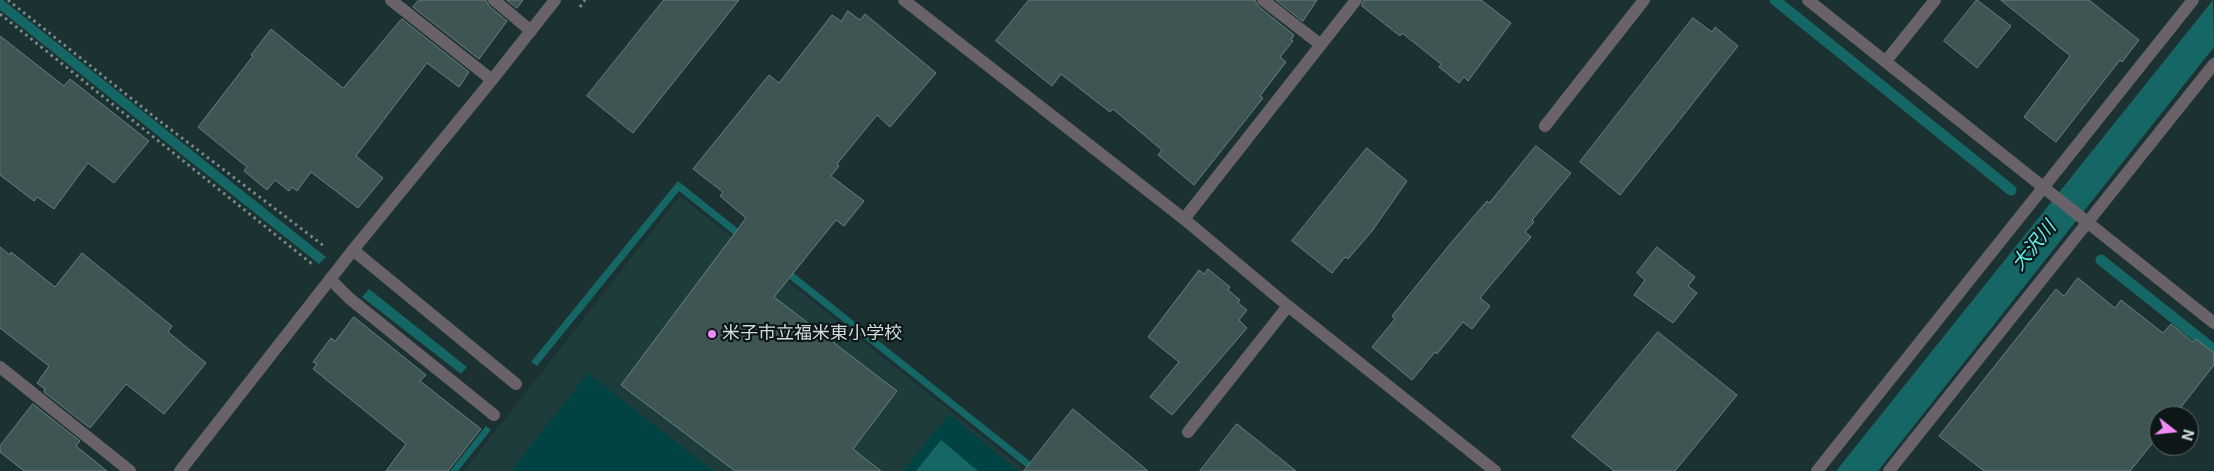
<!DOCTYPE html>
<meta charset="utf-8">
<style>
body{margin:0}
#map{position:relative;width:2214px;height:471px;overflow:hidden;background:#1c3131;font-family:Inter,sans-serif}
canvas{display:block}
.north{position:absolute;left:2149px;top:406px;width:50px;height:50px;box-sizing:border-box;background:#0e1717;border:1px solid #5c6666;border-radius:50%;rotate:106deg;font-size:14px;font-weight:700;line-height:20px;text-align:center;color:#d0dddc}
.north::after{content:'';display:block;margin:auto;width:18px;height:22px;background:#ef8bf6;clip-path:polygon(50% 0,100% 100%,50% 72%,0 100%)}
</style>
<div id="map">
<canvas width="2214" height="471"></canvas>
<div class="north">N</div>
</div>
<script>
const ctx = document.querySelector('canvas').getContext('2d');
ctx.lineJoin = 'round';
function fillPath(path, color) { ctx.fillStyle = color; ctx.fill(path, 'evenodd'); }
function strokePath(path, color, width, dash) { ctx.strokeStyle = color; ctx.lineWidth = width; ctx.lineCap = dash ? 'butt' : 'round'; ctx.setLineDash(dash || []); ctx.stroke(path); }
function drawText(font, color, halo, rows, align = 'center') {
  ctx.font = font + ' Inter,"Noto Sans JP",sans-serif'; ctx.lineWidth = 4.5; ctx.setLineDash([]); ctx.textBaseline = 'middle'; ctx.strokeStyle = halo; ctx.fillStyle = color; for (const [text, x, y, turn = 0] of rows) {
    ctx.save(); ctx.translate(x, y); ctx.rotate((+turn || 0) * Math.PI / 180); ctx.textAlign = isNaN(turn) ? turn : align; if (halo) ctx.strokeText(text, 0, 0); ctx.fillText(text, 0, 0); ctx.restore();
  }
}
fillPath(new Path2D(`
 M680,196L1026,471H464Z`), '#1e3c3c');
fillPath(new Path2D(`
 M588,373L713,471H511Z
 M949,414L1018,471H903Z`), '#014343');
fillPath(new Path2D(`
 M0,0H3L326,257L319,264L0,10Z
 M2213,0L2214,47L1878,471H1836Z
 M678,181L1042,471H1031L679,191L537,366L531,362Z
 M369,289L467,367L461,374L362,297Z
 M486,426L491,430L458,471H450Z
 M941,440L978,471H916Z`), '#156766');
strokePath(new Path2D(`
 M1775,0L2011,190
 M2101,260L2214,350`), '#156766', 11);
const building = new Path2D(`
 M419,0H486L489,6L507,21L479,59L413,7Z
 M507,0H523L517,8Z
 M664,0H739L633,133L587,96Z
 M1029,0H1255L1258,6L1294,35L1291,40L1293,41L1280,57L1286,62L1260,96L1263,98L1194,185L1158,155L1162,150L1113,109L1110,112L1061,74L1052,86L996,41Z
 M1276,0H1317L1303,21Z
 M1364,0H1481L1511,23L1468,81L1464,77L1459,83L1439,67L1441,64L1402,33L1400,36L1362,6Z
 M1977,0L2011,26L1977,68L1944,41Z
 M2001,0H2089L2139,40L2122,62L2120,60L2056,142L2024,117L2070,56Z
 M848,11L860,20L865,14L936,73L890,127L877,115L837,164L839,166L831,176L864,201L844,226L836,220L774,297L897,391L853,449L881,471H735L621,385L746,218L720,196L723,192L693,169L769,75L779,83L832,15L841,21Z
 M1693,18L1712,32L1715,27L1738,46L1620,195L1580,162Z
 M402,19L469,72L459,87L427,63L356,156L383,178L358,208L311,172L297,191L292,187L289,191L275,180L267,190L244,171L247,167L198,127L253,56L251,55L271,29L343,88Z
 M0,36L64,86L70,79L149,141L114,183L88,163L54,209L37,197L34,201L0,175Z
 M1536,146L1571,173L1532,220L1534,222L1525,232L1531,237L1480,298L1490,306L1472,329L1463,322L1437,354L1435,352L1412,380L1372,347L1395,319L1392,316L1451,243L1487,201L1489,203Z
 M1367,148L1407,181L1372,231L1348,259L1345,257L1332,273L1292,241Z
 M0,247L10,255L11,252L55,287L82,253L172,326L168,332L206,363L164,414L126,384L90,428L44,392L45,389L37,383L49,366L0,328Z
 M1657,247L1695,277L1688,286L1697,293L1673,323L1634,295L1645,280L1637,273Z
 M1208,269L1230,287L1228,290L1240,300L1238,303L1247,310L1239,320L1247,328L1172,415L1150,397L1179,362L1148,337L1199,270L1204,274Z
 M2078,278L2115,308L2121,300L2163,333L2171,324L2193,342L2196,339L2214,353V365L2174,416H2159V435L2130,471H1984L1939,436L2056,289L2064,296Z
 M354,317L426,375L420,381L481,429L448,471H386L406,444L313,369L317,364L313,362L331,338L335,341Z
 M1658,332L1737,395L1675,471H1614L1572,437Z
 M33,404L80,441L76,446L107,471H24L0,452V446Z
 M1073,409L1148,471H1024Z
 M1237,424L1296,471H1200Z`);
fillPath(building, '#3f5554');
strokePath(building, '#698080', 1);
strokePath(new Path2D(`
 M8,0L157,119L324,246
 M580,7L585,0
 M0,14L312,264`), '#798a89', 3, [2.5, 4]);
strokePath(new Path2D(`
 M391,0L492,80
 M494,0L531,31
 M1263,0L1321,45
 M1886,61L1935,0
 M1545,126L1644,0
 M330,279L349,298L494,415`), '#696369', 12);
strokePath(new Path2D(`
 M904,0L1184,219L1288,306L1495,471
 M1808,0L2214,323
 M1184,219L1356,0
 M353,250L516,384
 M0,367L130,471
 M1188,432L1288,306
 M1817,471L2193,0
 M1889,471L2214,64`), '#696369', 12);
strokePath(new Path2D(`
 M180,471L353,250L492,80L555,0`), '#696369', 12);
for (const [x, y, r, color] of [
 [712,334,5,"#ef8bf6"]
]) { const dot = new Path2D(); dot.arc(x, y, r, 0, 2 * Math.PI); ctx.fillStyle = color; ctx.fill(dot); strokePath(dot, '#0e1717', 2); }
drawText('18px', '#d0dddc', '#0e1717', [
 ["米子市立福米東小学校",722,334]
], 'left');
drawText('italic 19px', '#60efed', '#0e1717', [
 ["大沢川",2034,246,-51]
]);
</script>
